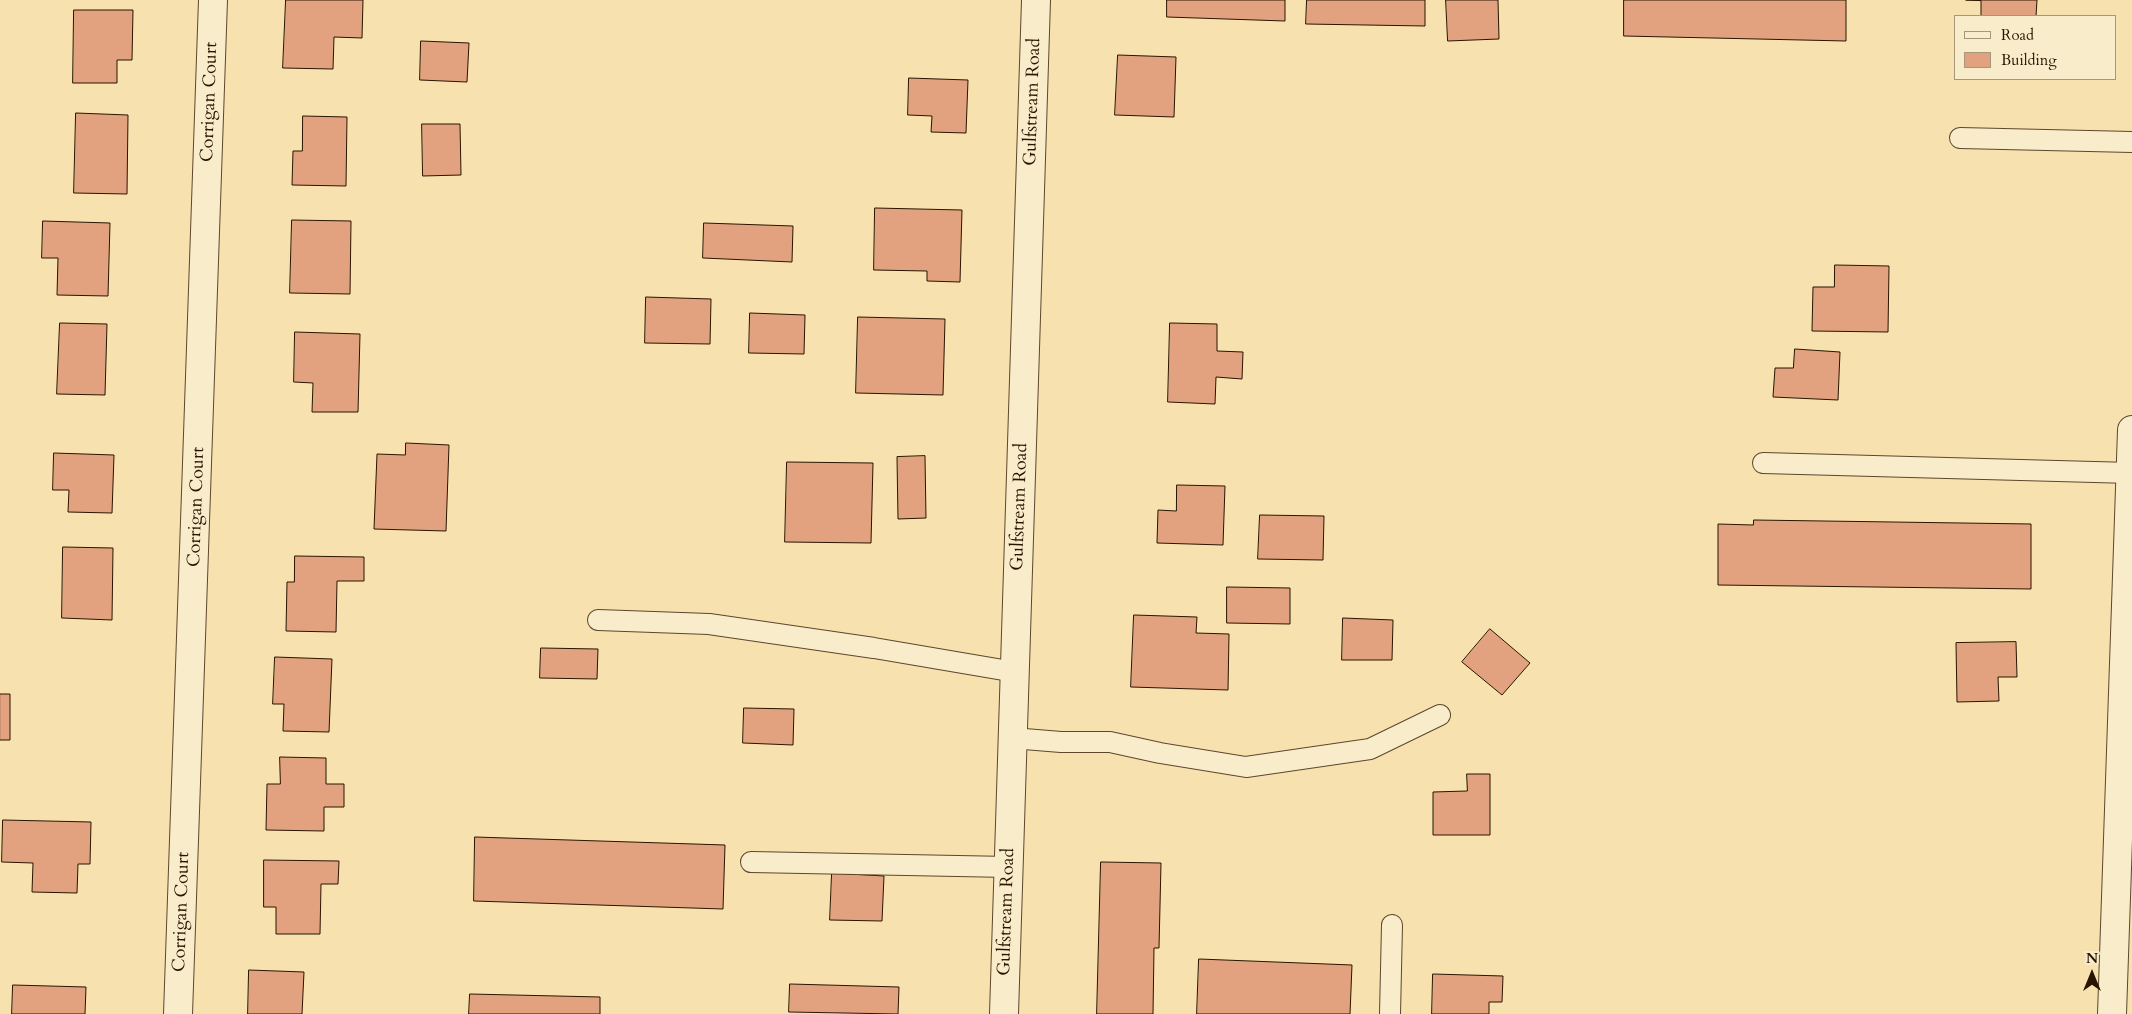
<!DOCTYPE html>
<style>
body{margin:0}
#map{position:relative;width:2132px;height:1014px;overflow:hidden;background:#f6e1af;font-family:Cardo,serif}
canvas{display:block}
.legend{position:absolute;left:1954px;top:15px;width:162px;height:65px;box-sizing:border-box;background:#f9eccb;border:1px solid #a6967a;margin:0;padding:6px 9px;list-style:none;font-size:15px;color:#291400}
.legend li{display:flex;align-items:center;gap:10px;height:25px}
.legend b{width:25px;border:1px solid #a6967a}
.north{position:absolute;left:2067px;top:949px;width:50px;height:50px;-webkit-text-stroke:4px #f9eccb;paint-order:stroke;rotate:0deg;font-size:14px;font-weight:700;line-height:20px;text-align:center;color:#291400}
.north::after{content:'';display:block;margin:auto;width:18px;height:22px;background:#291400;clip-path:polygon(50% 0,100% 100%,50% 72%,0 100%)}
</style>
<div id="map">
<canvas width="2132" height="1014"></canvas>
<ul class="legend">
<li><b style="height:6px;background:#f9eccb"></b>Road</li>
<li><b style="height:14px;background:#e3a27f"></b>Building</li>
</ul>
<div class="north">N</div>
</div>
<script>
const ctx = document.querySelector('canvas').getContext('2d');
ctx.lineJoin = 'round';
function fillPath(path, color) { ctx.fillStyle = color; ctx.fill(path, 'evenodd'); }
function strokePath(path, color, width, dash) { ctx.strokeStyle = color; ctx.lineWidth = width; ctx.lineCap = dash ? 'butt' : 'round'; ctx.setLineDash(dash || []); ctx.stroke(path); }
function drawText(font, color, halo, rows, align = 'center') {
  ctx.font = font + ' Cardo,serif'; ctx.lineWidth = 4; ctx.setLineDash([]); ctx.textBaseline = 'middle'; ctx.strokeStyle = halo; ctx.fillStyle = color; for (const [text, x, y, turn = 0] of rows) {
    ctx.save(); ctx.translate(x, y); ctx.rotate((+turn || 0) * Math.PI / 180); ctx.textAlign = isNaN(turn) ? turn : align; if (halo) ctx.strokeText(text, 0, 0); ctx.fillText(text, 0, 0); ctx.restore();
  }
}
const building = new Path2D(`
 M286,0H363L362,38L334,37L333,69L283,68Z
 M1167,0H1285V21L1167,17Z
 M1307,0H1425V26L1306,24Z
 M1446,0H1498L1499,39L1448,41Z
 M1624,0H1846V41L1624,36Z
 M1966,0H2037L2036,16H1981V1Z
 M74,10H133L132,60H117V83H73Z
 M421,41L469,43L467,82L420,80Z
 M1118,55L1176,57L1174,117L1115,115Z
 M909,78L968,80L966,133L931,132L932,116L908,115Z
 M76,113L128,115L127,194L74,193Z
 M303,116L347,117L346,186L292,185L293,151H302Z
 M422,124H460L461,175L423,176Z
 M875,208L962,210L960,282L927,281V271L874,270Z
 M292,220L351,221L350,294L290,293Z
 M43,221L110,223L108,296L57,295L58,258H42Z
 M704,223L793,226L792,262L703,258Z
 M1835,265L1889,266L1888,332L1812,331L1813,287H1834Z
 M646,297L711,299L710,344L645,343Z
 M750,313L805,315L804,354L749,353Z
 M858,317L945,319L943,395L856,393Z
 M60,323L107,324L105,395L57,394Z
 M1170,323L1217,324V351L1243,352L1242,379L1216,377L1215,404L1168,402Z
 M295,332L360,334L358,412H312L313,383L294,382Z
 M1795,349L1840,352L1838,400L1773,397L1775,368H1793Z
 M406,443L449,445L446,531L374,529L377,454L405,455Z
 M54,453L114,455L112,513L68,512L69,490H53Z
 M925,456L926,518L898,519L897,457Z
 M787,462L873,463L871,543L785,542Z
 M1177,485L1225,486L1223,545L1157,543L1158,510L1176,511Z
 M1260,515L1324,516L1323,560L1258,559Z
 M1754,520L2031,524V589L1718,585V524L1753,525Z
 M63,547L113,548L112,620L62,618Z
 M295,556L364,557V581H337L336,632L286,631L287,582H294Z
 M1227,587L1290,588V624L1227,623Z
 M1134,615L1197,617L1196,633L1229,634L1228,690L1131,687Z
 M1343,618L1393,620L1392,660H1342Z
 M1490,629L1530,663L1502,695L1462,662Z
 M2016,642L2017,677H1998L1999,701L1957,702L1956,643Z
 M541,648L598,649L597,679L540,678Z
 M275,657L332,659L329,732L283,731L284,704H273Z
 M0,694H10V740H0Z
 M744,708L794,709L793,745L743,743Z
 M280,757L326,758V784H344V807H324V831L266,830L267,784H280Z
 M1467,774H1490V835H1433V792L1467,791Z
 M3,820L91,822L90,864H78L77,893L32,892L33,863L2,862Z
 M475,837L725,845L723,909L474,901Z
 M264,860L339,861L338,884H321L320,934H276V907H264Z
 M1101,862L1161,863L1159,948H1154L1153,1014H1097Z
 M832,873L884,876L882,921L830,920Z
 M1199,959L1352,965L1350,1014H1197Z
 M249,970L304,972L302,1014H248Z
 M1433,974L1503,976L1502,1002H1489V1014H1432Z
 M790,984L899,987L898,1014L789,1012Z
 M13,985L86,987L85,1014H12Z
 M470,994L600,997V1014H469Z`);
fillPath(building, '#e3a27f');
strokePath(building, '#291400', 1);
const service = new Path2D(`
 M1960,138L2132,142
 M1763,463L2131,473
 M598,620L709,624L874,648L1015,672
 M1012,738L1061,742H1110L1160,753L1246,767L1370,749L1440,715
 M751,862L1009,867
 M1390,1014L1392,925`);
const minor = new Path2D(`
 M178,1014L213,0
 M1004,1014L1036,0
 M2112,1014L2132,430`);
strokePath(service, '#5c472c', 22);
strokePath(minor, '#5c472c', 30);
strokePath(service, '#f9eccb', 20);
strokePath(minor, '#f9eccb', 28);
drawText('18px', '#291400', '#f9eccb', [
 ["Corrigan Court",210,102,-88],
 ["Gulfstream Road",1033,102,-88],
 ["Corrigan Court",197,507,-88],
 ["Gulfstream Road",1020,507,-88],
 ["Corrigan Court",182,912,-88],
 ["Gulfstream Road",1007,912,-88]
]);
</script>
